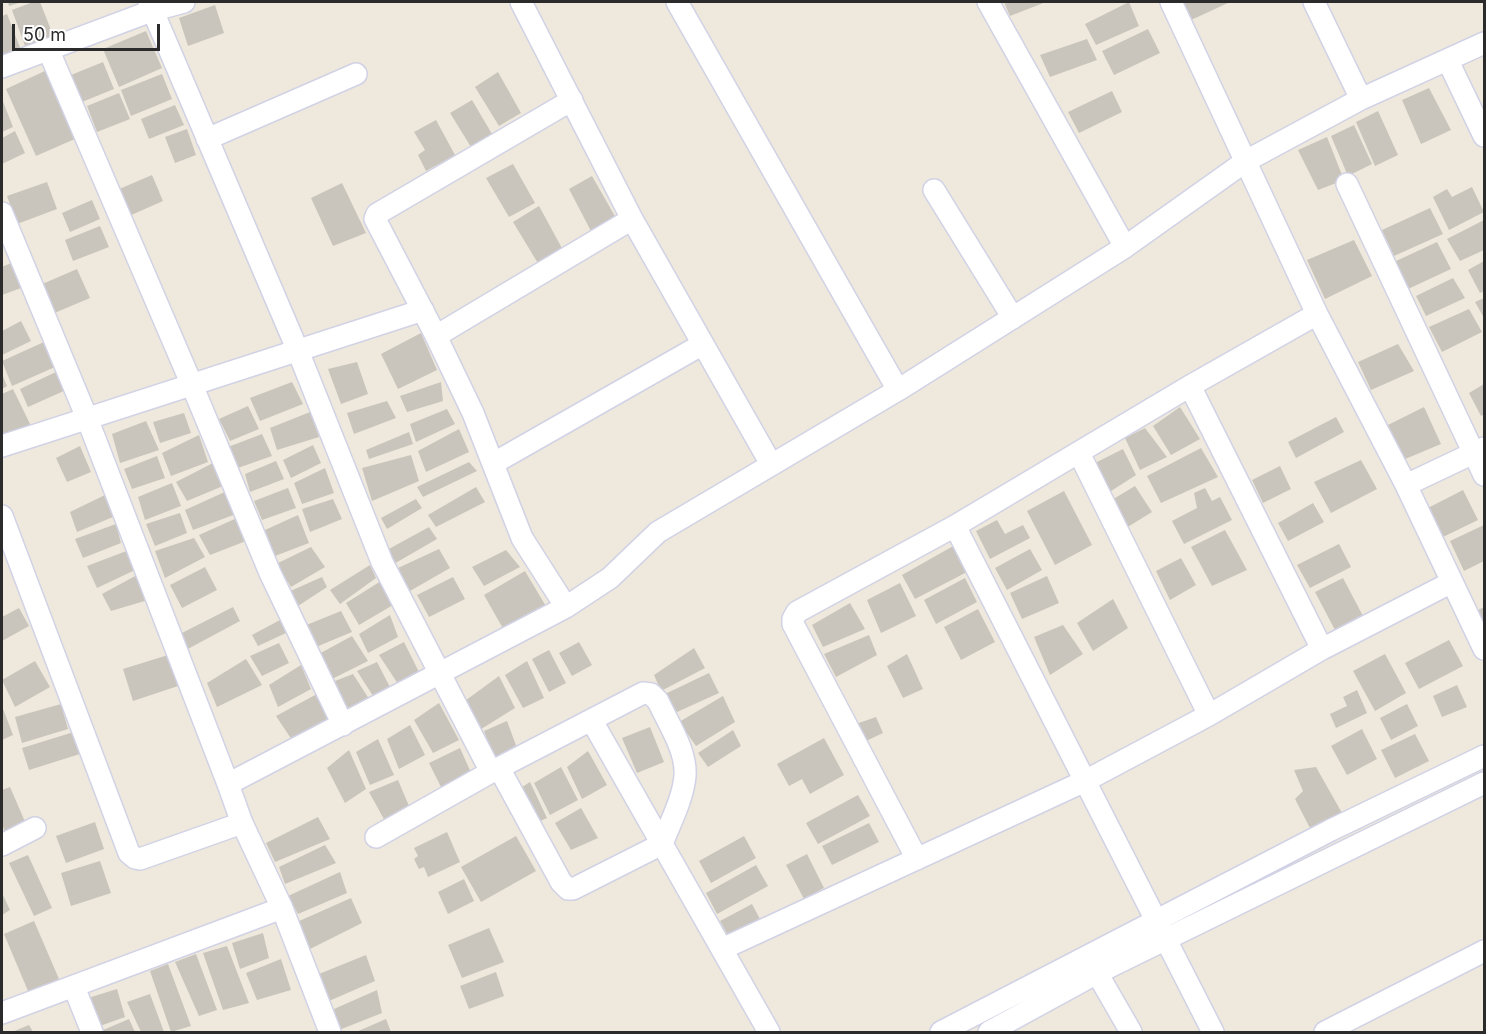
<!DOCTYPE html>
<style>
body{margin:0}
#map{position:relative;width:1486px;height:1034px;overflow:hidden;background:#eee9dc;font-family:Inter,sans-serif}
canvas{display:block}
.frame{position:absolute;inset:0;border:3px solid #2b2b2b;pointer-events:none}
.scale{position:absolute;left:12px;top:24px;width:148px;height:27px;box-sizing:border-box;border:3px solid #2b2b2b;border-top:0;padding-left:8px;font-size:18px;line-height:21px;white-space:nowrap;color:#2b2b2b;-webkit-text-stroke:4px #fff;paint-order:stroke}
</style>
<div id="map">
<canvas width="1486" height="1034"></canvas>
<div class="frame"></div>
<div class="scale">50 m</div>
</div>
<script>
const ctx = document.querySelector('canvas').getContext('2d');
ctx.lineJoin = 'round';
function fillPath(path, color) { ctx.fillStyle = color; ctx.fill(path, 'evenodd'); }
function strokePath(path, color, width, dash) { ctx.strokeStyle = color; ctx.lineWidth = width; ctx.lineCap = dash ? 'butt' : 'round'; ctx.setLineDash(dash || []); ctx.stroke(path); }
fillPath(new Path2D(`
 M8,2H22L9,6Z
 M33,2H40L53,35L25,46L12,10Z
 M1004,2H1046L1010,16Z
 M1129,2L1139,26L1096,45L1085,24Z
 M1183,2H1230L1189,21L1180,3Z
 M215,5L224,33L188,46L179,18Z
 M7,14L21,50L2,58V16Z
 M1148,29L1160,53L1114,75L1102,51Z
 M146,31L162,68L119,87L103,49Z
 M1087,39L1097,60L1050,77L1040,55Z
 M103,62L114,89L77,104L66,77Z
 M47,70L77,138L36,156L6,89Z
 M498,72L521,113L499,126L475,87Z
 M162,74L172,99L131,116L121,90Z
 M1429,88L1451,130L1421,144L1402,100Z
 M1112,91L1122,112L1079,133L1068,112Z
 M119,93L130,119L97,132L87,106Z
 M2,99L13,127L2,132Z
 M472,100L492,134L471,147L450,113Z
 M175,105L184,125L149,139L141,119Z
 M1378,111L1398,155L1375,166L1356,122Z
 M436,120L455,155L426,171L418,155L425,150L414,132Z
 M1354,125L1372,164L1348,176L1331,136Z
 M187,129L196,155L175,163L165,137Z
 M15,131L25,153L2,164V138Z
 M1327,137L1344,180L1318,190L1298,150Z
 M513,164L535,203L509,217L486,178Z
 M152,175L163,201L129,216L117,190Z
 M592,176L616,218L592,233L569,189Z
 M47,182L57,209L17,224L7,196Z
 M342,183L366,233L333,246L311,198Z
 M1472,187L1484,212L1449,230L1433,197L1447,189L1452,197Z
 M92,200L100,219L70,232L62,213Z
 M539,206L563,250L539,265L513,222Z
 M1430,208L1443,234L1394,256L1382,230Z
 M1484,220V250L1460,261L1447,239Z
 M100,226L109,247L73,261L65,240Z
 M1354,240L1372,276L1325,299L1307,260Z
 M1437,242L1451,269L1408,289L1394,262Z
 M1484,261V291L1480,293L1468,270Z
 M11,263L21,288L2,295V267Z
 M77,269L90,298L52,314L40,285Z
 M1453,278L1465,298L1426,316L1416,296Z
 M1484,298V318L1475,302Z
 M1469,309L1482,332L1442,352L1429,327Z
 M21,321L31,341L2,355V331Z
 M421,333L437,370L398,389L381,354Z
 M44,342L55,367L12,386L2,361Z
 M1398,344L1414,371L1371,390L1358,362Z
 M357,362L368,394L341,404L328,369Z
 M58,371L66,390L28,407L20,389Z
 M2,374L7,386L2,389Z
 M292,382L303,404L260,421L250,398Z
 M441,382L443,401L407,412L400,396Z
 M1484,384V414L1481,416L1469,393Z
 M13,389L31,426L2,439V394Z
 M387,401L396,418L354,434L347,413Z
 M248,406L259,429L230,441L219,419Z
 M1180,407L1200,439L1171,455L1153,426Z
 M1424,407L1441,444L1398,462L1382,428Z
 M447,409L455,424L416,442L410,424Z
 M310,412L319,437L277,450L270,428Z
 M184,413L191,433L160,443L153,422Z
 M1336,417L1344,432L1296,458L1288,442Z
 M146,421L159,450L120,463L112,434Z
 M1145,428L1167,457L1140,470L1125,438Z
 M459,429L469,452L426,472L418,451Z
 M409,432L413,444L369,459L366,450Z
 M262,434L272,456L235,469L228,447Z
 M199,435L208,462L171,476L162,453Z
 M313,445L321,463L291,478L283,460Z
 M80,446L91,472L67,482L56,458Z
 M1201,448L1218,477L1161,503L1147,476Z
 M1123,449L1136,475L1108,493L1093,464Z
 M411,455L419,481L372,501L362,468Z
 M157,456L165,478L132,489L124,469Z
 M1361,460L1377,489L1331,513L1314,482Z
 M276,461L284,479L250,492L245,474Z
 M469,462L477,471L423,497L417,487Z
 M213,463L223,486L187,501L176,482Z
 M1280,466L1291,489L1263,503L1252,480Z
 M325,468L334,493L302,504L294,483Z
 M172,483L181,506L145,520L138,497Z
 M1135,486L1152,512L1126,528L1110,501Z
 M476,487L485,502L436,527L428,515Z
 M288,488L296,508L262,520L254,501Z
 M1205,488L1212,501L1220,497L1232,520L1184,544L1172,521L1197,508L1194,493Z
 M1463,490L1478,520L1443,537L1428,508Z
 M227,491L236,514L193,530L185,510Z
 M1064,491L1092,545L1055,565L1027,511Z
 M107,494L113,517L77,532L70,512Z
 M333,499L342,519L310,532L302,509Z
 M416,499L422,508L387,529L381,518Z
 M1313,503L1324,522L1288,541L1278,523Z
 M180,513L187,533L155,546L146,524Z
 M298,515L309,543L275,556L265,530Z
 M237,518L246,541L210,555L199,535Z
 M997,520L1005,534L1023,525L1030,538L990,559L976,531Z
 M116,524L121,543L83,558L75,539Z
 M1484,525V561L1464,571L1450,541Z
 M429,527L437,539L392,565L387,550Z
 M1225,530L1247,570L1212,586L1191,547Z
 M194,538L205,557L165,578L155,551Z
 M1339,544L1351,567L1310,588L1297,565Z
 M955,545L967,572L915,599L902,575Z
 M311,547L325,567L291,587L276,564Z
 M439,549L450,568L410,591L398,568Z
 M1030,549L1042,570L1007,590L995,568Z
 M129,550L135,570L97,588L87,566Z
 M506,550L520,567L484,586L472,567Z
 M1181,558L1196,585L1170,600L1156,571Z
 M370,565L376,578L340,604L330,590Z
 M205,567L217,590L182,608L170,585Z
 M525,571L547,608L505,632L484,595Z
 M137,575L148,600L111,611L102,594Z
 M1047,576L1059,603L1022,619L1010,593Z
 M322,577L327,587L295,608L286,593Z
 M453,577L465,599L429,617L417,595Z
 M965,578L977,602L936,624L924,600Z
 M1343,578L1363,616L1335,630L1315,592Z
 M381,581L393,605L359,625L346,603Z
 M900,583L916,616L881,633L867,600Z
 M1113,599L1128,628L1093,651L1077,623Z
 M850,603L865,629L823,647L812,625Z
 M233,607L240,621L184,651L176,636Z
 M1484,607V635L1474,612Z
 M19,608L29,626L2,641V617Z
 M978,609L995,642L961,660L944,627Z
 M341,611L352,632L316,647L304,626Z
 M390,615L398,637L368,653L359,634Z
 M280,620L286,633L258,646L252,635Z
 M1063,625L1083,654L1050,675L1034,637Z
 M869,635L877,655L836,677L824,654Z
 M352,636L368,661L332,679L317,655Z
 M1449,640L1463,666L1419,689L1405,663Z
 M404,642L420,674L398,684L379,655Z
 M579,642L592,665L572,676L559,653Z
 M279,643L289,663L262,676L250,656Z
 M694,648L705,668L661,691L654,675Z
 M549,650L566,683L549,692L532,659Z
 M907,654L923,689L903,698L887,666Z
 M1385,654L1406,693L1375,711L1353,671Z
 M168,655L178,686L133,701L123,669Z
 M246,659L262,685L217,707L207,683Z
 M35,661L50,687L15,707L2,680Z
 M527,661L544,698L523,708L505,675Z
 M377,662L392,691L375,699L357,671Z
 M301,665L311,689L278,707L269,685Z
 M709,673L719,693L677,712L665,694Z
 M353,674L371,702L347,714L330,683Z
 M499,676L515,708L478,731L462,703Z
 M1457,685L1467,707L1442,717L1433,696Z
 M1357,690L1367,713L1336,728L1330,714L1347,706L1343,697Z
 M317,694L331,719L292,740L276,716Z
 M723,696L735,722L696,746L679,722Z
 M439,703L459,740L433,753L414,720Z
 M61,704L68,729L22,743L15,717Z
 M1407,704L1418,726L1391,740L1380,718Z
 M2,706L13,735L2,740Z
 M876,717L883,733L866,741L856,724Z
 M507,721L517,748L495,760L484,731Z
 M410,725L425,755L399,769L387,739Z
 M650,727L664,762L637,773L622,738Z
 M1362,729L1377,759L1347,775L1331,746Z
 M733,730L741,746L708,767L698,753Z
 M77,731L83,753L29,770L22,748Z
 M1415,734L1429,761L1395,778L1381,750Z
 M824,738L844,775L810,794L802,779L789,786L777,764Z
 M378,739L394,775L370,785L356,752Z
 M460,748L472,775L443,791L429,763Z
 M349,750L366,789L345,803L327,768Z
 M588,751L607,785L582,799L567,767Z
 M561,767L578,800L550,815L534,783Z
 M1316,767L1342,813L1311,830L1295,799L1303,791L1294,770Z
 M398,780L409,806L385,821L369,792Z
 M530,782L547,818L534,824L516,791Z
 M10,787L26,824L5,833L2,823V790Z
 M858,795L870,816L818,844L806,823Z
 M581,808L598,838L571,850L555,823Z
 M318,817L330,839L275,862L266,843Z
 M95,822L104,849L66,863L56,836Z
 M869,823L879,842L832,865L822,846Z
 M447,832L460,862L428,877L424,867L419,869L414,859L418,856L414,848Z
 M516,836L536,871L481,902L461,867Z
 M744,836L756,858L711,883L699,861Z
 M325,845L336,863L285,884L279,867Z
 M807,854L824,888L804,899L786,865Z
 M28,855L52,908L34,916L9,863Z
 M100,861L111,893L71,906L61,873Z
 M756,865L768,886L717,914L706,893Z
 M340,872L347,893L298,914L288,896Z
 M464,879L474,901L448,914L438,892Z
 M2,893L10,910L2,915Z
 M351,898L362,923L308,950L297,922Z
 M752,904L762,923L731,941L720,921Z
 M34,921L59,979L28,991L4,934Z
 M489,928L504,962L462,978L448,945Z
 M263,933L269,958L240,969L232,943Z
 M227,946L249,1003L223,1010L203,953Z
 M196,954L217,1010L199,1016L175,962Z
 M366,955L375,981L329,1001L319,974Z
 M281,959L291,990L257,1000L246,973Z
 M168,964L191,1026L171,1032L150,971Z
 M496,972L504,996L469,1009L460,986Z
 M117,989L125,1017L97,1027L88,998Z
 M377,990L382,1013L339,1030L334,1009Z
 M150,994L164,1032H141L127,1002Z
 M129,1019L135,1032H105L103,1030Z
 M386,1019L391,1032H356Z
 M29,1025L33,1032H12Z`), '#c9c5bc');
const minor = new Path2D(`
 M149,2L298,351L382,562L491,772
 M521,2L632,219L771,464
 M677,2L898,390
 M988,2L1125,247
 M1171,2L1317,314L1406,485L1484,649
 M1314,2L1361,99
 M48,49L192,385L270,573L343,725
 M1448,61L1484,136
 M2,67L154,10L184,2
 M207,139L356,74
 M1347,184L1484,475
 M934,190L1013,318
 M2,213L87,418L228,784
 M436,336L632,219
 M1190,386L1322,649
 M2,446L423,310
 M1079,453L1209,715
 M494,463L703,344
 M1406,485L1484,448
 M2,516L129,853L135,858L140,859L242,823
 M955,526L1213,1032
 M566,607L522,538L473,413L436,336L375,219L377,214L572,100
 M592,721L769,1032
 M376,837L491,772L643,693L651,694L658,701C668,723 687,751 685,776C683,799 670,823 662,844L573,889H568L561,882L499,768
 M2,845L35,828
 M917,859L793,624V619L797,612L955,526L1190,386L1317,314
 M282,908L242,823L228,784L566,607L610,578L658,532L898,390L1125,247L1246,161L1361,99L1484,43
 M722,949L1085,781L1209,715L1322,649L1452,582
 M1097,973L1131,1032
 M74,987L92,1032
 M2,1013L282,908L330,1032
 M941,1032L1331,830L1484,756
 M989,1032L1097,973L1484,783
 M1325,1032L1484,951`);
strokePath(minor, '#d1d2e5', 24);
strokePath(minor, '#fff', 21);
</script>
